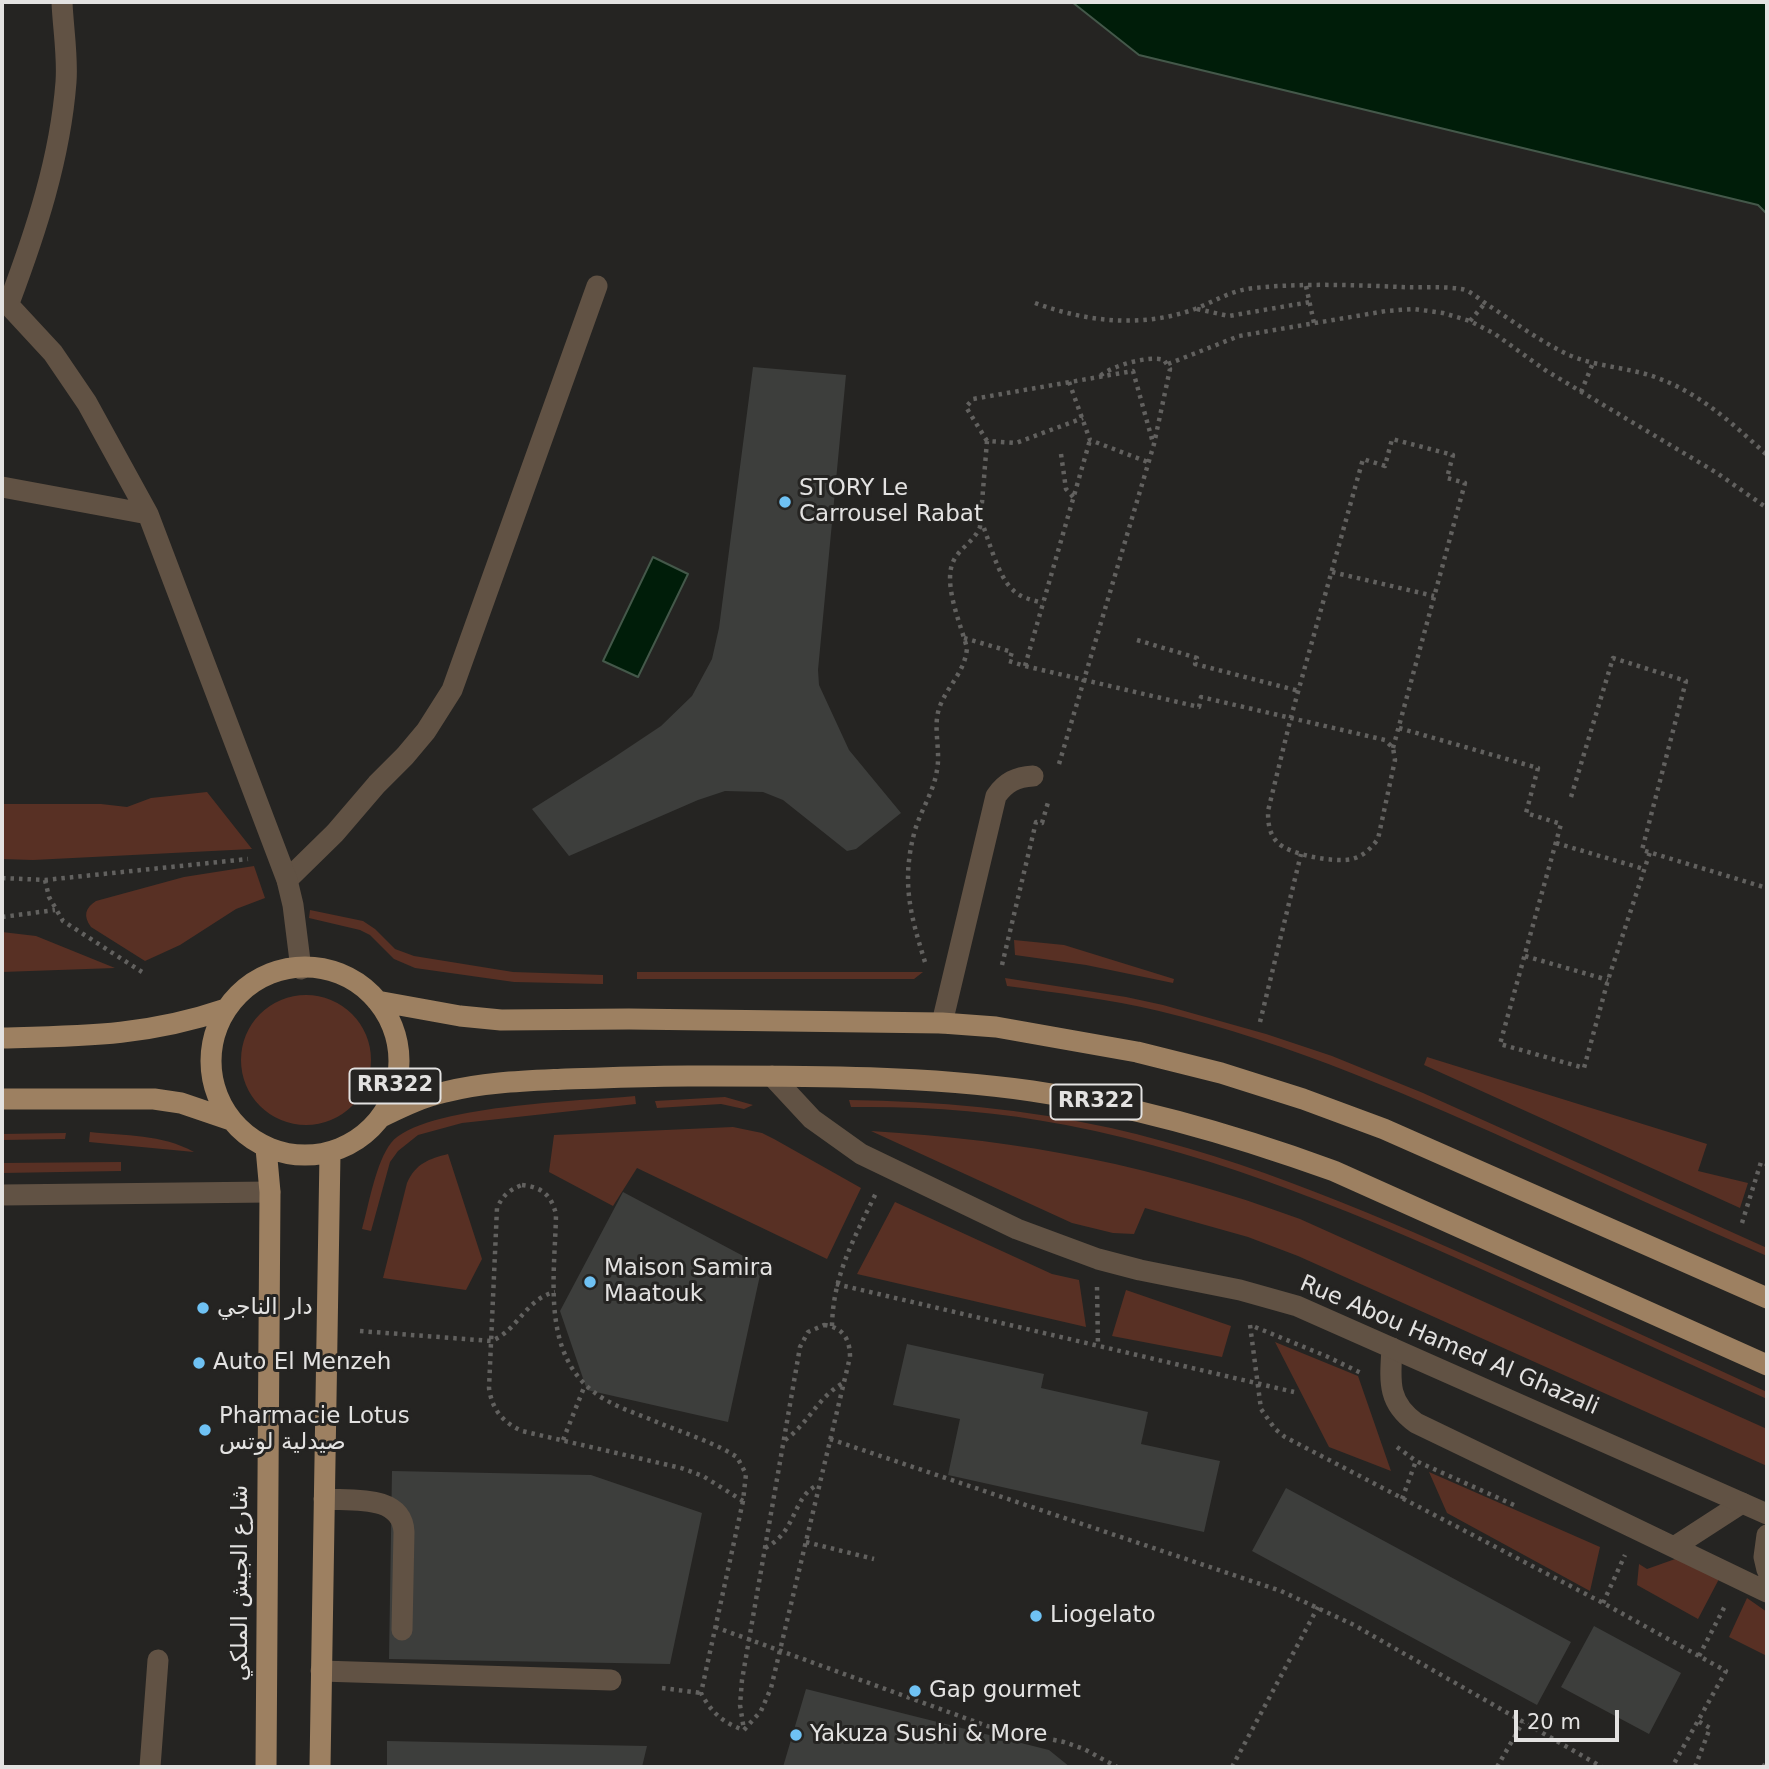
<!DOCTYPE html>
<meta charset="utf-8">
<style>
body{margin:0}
#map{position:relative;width:1769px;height:1769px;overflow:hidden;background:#252422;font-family:"DejaVu Sans",sans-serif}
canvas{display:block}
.frame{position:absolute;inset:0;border:4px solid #e3e2e1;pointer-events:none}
.scale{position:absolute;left:1514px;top:1710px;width:105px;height:32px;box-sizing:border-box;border:4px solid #e3e2e1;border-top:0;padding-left:9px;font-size:21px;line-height:24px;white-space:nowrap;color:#e3e2e1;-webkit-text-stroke:5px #252422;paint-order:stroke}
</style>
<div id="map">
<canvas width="1769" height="1769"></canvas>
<div class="frame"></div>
<div class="scale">20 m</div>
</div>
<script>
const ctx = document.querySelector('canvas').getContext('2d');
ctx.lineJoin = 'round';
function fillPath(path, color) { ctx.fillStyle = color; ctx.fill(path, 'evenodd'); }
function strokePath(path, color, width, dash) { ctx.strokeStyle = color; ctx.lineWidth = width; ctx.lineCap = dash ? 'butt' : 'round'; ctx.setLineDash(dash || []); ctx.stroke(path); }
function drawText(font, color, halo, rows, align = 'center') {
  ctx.font = font + ' "DejaVu Sans","Noto Naskh Arabic",sans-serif'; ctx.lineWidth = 6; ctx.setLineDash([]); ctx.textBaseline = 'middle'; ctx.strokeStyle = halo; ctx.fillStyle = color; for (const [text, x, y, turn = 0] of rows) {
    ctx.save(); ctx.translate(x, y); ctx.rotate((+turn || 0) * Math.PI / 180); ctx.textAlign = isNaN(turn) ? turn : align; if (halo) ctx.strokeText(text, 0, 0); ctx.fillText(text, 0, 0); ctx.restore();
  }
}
fillPath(new Path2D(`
 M207,792L252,849L33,860L2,859V804H101L127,807L151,798Z
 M254,866L265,898L236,909L180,945L145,961L91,927C83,916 85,908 96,901L184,877Z
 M310,910L363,921L375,929L395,949L414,956L513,972L603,975V984L514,982L415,968L394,959L370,935L360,930L309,918Z
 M2,932L36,936L115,968L2,972Z
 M1014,940L1064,945L1174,979L1173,983L1086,965L1015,955Z
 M637,972H923L914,979H637Z
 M1005,978L1126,997L1163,1005L1266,1034L1332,1056L1423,1093L1767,1248V1256C1691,1223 1616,1189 1540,1154C1416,1098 1292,1043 1159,1011C1109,999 1058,993 1007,986Z
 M241 1060a65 65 0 1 1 130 0a65 65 0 1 1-130 0Z
 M1427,1057L1707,1144L1698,1171L1748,1183L1740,1208L1424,1065Z
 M635,1096L636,1104L462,1123L418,1135L398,1151L390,1162L371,1231L362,1229C369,1204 376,1162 391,1143C422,1105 584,1101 635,1096Z
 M725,1097L753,1105L744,1109L721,1104L657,1108L655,1101Z
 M849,1100C937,1101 1025,1109 1111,1128C1251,1160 1382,1217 1512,1276C1597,1314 1682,1353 1767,1392V1399C1682,1360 1597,1322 1512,1283C1368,1218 1222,1155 1066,1125C995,1111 923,1106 851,1107Z
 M733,1127L762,1133L774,1139L861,1188L827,1259L637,1168L613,1206L549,1172L554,1135Z
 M871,1131C1024,1140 1156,1166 1300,1219L1767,1429V1466L1298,1256L1248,1237L1145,1208L1134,1234L1113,1233L1072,1223Z
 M90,1132C125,1136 162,1134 194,1152L89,1142Z
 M66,1133L65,1139L2,1140V1134Z
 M448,1154L482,1259L466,1290L383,1278L407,1183C416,1163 429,1159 448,1154Z
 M121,1162V1171L2,1173V1163Z
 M895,1202L1052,1274L1079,1280L1086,1327L857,1274Z
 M1126,1290L1231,1326L1222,1357L1112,1336Z
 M1275,1342L1358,1376L1391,1471L1329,1447Z
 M1429,1472L1600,1547L1590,1591L1447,1513Z
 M1678,1558L1719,1579L1698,1619L1637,1585L1639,1564L1647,1569Z
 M1747,1598L1767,1612V1656L1729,1637Z`), '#583024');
const water = new Path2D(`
 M1072,2H1767V214L1758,205L1139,55Z
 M653,557L688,574L638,677L603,661Z`);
fillPath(water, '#001d09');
strokePath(water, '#44584a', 2);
fillPath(new Path2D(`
 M753,367L846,375L818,670L819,685L849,750L901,813L856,849L847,851L783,800L763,792L725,791L698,800L569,856L532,809L613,758L661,726L692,696L712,659L719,628Z
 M623,1192L762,1266L728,1422L587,1390L560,1311Z
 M907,1344L1044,1374L1041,1388L1148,1412L1141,1444L1220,1461L1204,1532L948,1475L960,1419L893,1405Z
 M392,1471L591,1475L702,1513L670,1664L389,1659Z
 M1286,1488L1571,1642L1537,1705L1252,1551Z
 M1594,1626L1681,1673L1649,1734L1561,1687Z
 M806,1689L1049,1750L1070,1767H783Z
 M387,1741L647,1746L642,1767H387Z`), '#3d3e3c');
strokePath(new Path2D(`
 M1306,286L1314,323
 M1035,303C1087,322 1142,328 1195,309C1215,301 1232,290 1254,288C1303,283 1354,285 1402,287C1421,288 1442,286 1461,289C1470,290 1480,300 1488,305C1511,320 1534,337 1559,350C1589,367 1624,366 1655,377C1700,393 1733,424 1767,455
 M1197,309L1229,316L1310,302
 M1470,321L1485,303
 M1168,364L1239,336L1386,311L1414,309L1443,313L1470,321L1495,334L1545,370L1717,473L1767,508
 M1069,382L1090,440L1148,462
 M1581,392L1593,363
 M987,441L966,407L973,399L1133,371L1153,443
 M1061,454L1066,489L1074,498
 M981,520C989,540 998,577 1013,590C1021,598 1032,600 1043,603
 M1332,572L1434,596
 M964,638L1012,652L1009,661L1025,666L1199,707L1201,697L1385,740L1393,748L1395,760L1378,839C1371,848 1364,856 1352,859C1335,863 1289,855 1277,842C1269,833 1268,823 1268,811L1291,717L1363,459L1385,466L1392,439L1453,455L1447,478L1465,483L1393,748
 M1137,640L1197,658L1195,664L1299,691
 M1025,666L1090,440
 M1399,728L1538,768L1526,813L1561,824L1500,1044L1584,1068L1608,980L1650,852
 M1059,764L1154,444L1170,369L1164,360C1149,355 1110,366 1099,377
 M1571,797L1613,658L1686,681L1642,850L1767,888
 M1556,843L1644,869
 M2,878L45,880L248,859
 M45,880L49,897L63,921L142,972
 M2,917L55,910
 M1525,956L1608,980
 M925,962C910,914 901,881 915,830C921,810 934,791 937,770C941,749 932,726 940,706C948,685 965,672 967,648C961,625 943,585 953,562C959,548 974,542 980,527L987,441L1016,443L1083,418
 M1002,965L1036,822L1042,823L1049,799
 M1260,1022L1301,854
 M522,1185C542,1187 551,1195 556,1214C555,1279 539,1360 604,1399C621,1409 641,1415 659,1423C684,1433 713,1442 737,1457L746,1474L743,1501L703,1476L681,1468L522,1431C502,1422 492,1409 489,1388L497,1208C503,1195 509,1190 522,1185Z
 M1742,1223L1761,1162L1767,1164
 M836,1284L1294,1392
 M1097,1287L1098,1346
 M824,1325C842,1327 850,1338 850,1357L771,1688L761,1711L744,1730L740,1705L742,1680L800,1347L808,1332Z
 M1250,1325L1261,1409L1275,1429L1285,1437L1603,1603L1726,1671L1672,1767
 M832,1326C833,1274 855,1237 877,1191
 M1255,1327L1326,1356L1363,1374
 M360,1331L491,1341C518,1331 525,1299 555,1292
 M830,1439L1281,1591L1354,1625L1602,1767
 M563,1440L585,1385
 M785,1440C808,1424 818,1397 843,1383
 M1397,1447L1416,1461L1514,1505
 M1402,1499L1416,1461
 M743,1501L701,1693C711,1712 723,1723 744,1730
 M806,1542L874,1559
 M765,1548C798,1531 792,1496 818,1485
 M1603,1603L1625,1555
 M715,1627L987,1726L1064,1742L1084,1749L1117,1767
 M1699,1656L1726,1604
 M662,1688L701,1693
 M1232,1767L1318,1607
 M1497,1767L1523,1722
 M1695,1767L1710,1728L1698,1721
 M1763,1767L1767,1762`), '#62615f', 4.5, [3.5, 5]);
strokePath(new Path2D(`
 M287,880L335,833L377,784L405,756L426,731L452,690L597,286
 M942,1023L996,796C1006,782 1016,777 1033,776
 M1392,1348C1390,1381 1387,1402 1416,1423L1767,1592
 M324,1499C351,1501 402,1494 404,1532L402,1630
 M1767,1535L1764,1557L1767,1570
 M1674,1547L1742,1503
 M321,1671L611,1680
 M150,1767L158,1660`), '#615244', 21);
strokePath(new Path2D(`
 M2,298L53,353L87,403L148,514L287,880L293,905L301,969
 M9,303C36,231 60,159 66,82C68,56 63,28 62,2
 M2,487L148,514
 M772,1076L812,1119L861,1154L1017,1229L1098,1259L1140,1270L1240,1290L1297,1306L1767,1514
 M2,1195L270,1192`), '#615244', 21);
strokePath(new Path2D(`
 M211 1061a94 94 0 1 1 188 0a94 94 0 1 1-188 0Z
 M377,1001L460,1016L501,1020L629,1019L942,1023L996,1027L1137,1052L1221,1073L1303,1099L1384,1129L1767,1298
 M2,1038C84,1036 147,1036 226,1009
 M2,1099H154L181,1103L231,1120
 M381,1117C402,1107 422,1097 445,1092C485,1082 525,1081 566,1079C607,1078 647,1076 688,1076C802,1076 919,1075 1032,1091C1136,1106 1235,1135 1334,1171L1767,1365
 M266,1767L270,1192L266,1148
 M320,1767L330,1153`), '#9d8061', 21);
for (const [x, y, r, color] of [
 [785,502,7,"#6fc2f4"],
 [590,1282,7,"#6fc2f4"],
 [203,1308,7,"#6fc2f4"],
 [199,1363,7,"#6fc2f4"],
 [205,1430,7,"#6fc2f4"],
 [1036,1616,7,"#6fc2f4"],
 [915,1691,7,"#6fc2f4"],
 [796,1735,7,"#6fc2f4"]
]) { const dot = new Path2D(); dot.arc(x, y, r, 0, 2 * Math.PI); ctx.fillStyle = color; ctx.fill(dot); strokePath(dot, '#252422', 2.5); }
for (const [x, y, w] of [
 [395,1086,91],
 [1096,1102,91]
]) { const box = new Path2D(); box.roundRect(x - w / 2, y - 17.5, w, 35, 5); ctx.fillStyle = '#252422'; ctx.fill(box); strokePath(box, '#e3e2e1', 2); }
drawText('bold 21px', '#e3e2e1', null, [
 ["RR322",395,1086],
 ["RR322",1096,1102]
]);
drawText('23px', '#e3e2e1', '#252422', [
 ["STORY Le",799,489],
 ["Carrousel Rabat",799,515],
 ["Maison Samira",604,1269],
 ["Maatouk",604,1295],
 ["دار الناجي",217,1308],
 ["Auto El Menzeh",213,1363],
 ["Pharmacie Lotus",219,1417],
 ["صيدلية لوتس",219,1443],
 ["Liogelato",1050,1616],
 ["Gap gourmet",929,1691],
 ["Yakuza Sushi & More",810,1735]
], 'left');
drawText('23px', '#e3e2e1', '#252422', [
 ["Rue Abou Hamed Al Ghazali",1449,1346,23],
 ["شارع الجيش الملكي",241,1583,-90]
]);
</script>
